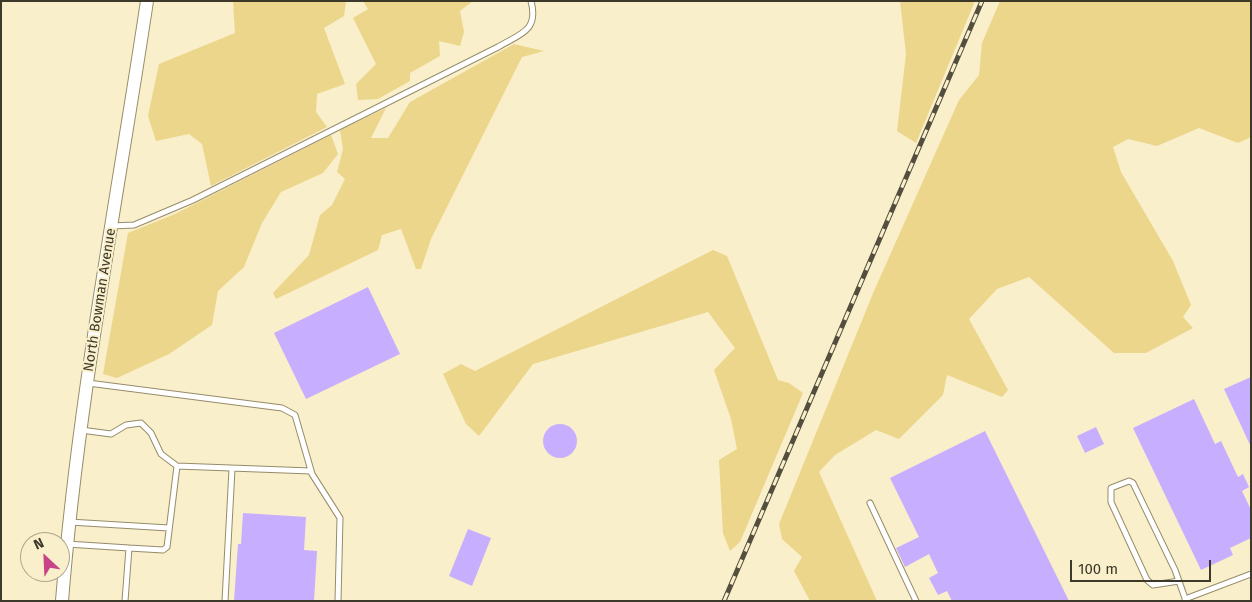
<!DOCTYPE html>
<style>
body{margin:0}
#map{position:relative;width:1252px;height:602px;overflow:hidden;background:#f9efca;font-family:"Fira Sans",sans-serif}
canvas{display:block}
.frame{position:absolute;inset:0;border:2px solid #3c382a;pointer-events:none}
.north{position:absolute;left:20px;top:532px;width:50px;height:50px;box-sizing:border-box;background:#f9efca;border:1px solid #ada68a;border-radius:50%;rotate:335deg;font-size:14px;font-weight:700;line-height:20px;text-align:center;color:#3c382a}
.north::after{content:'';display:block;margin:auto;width:18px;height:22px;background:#c84488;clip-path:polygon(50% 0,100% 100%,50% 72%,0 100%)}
.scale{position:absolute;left:1070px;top:560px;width:141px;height:22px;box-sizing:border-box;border:2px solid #3c382a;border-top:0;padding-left:6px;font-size:15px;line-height:18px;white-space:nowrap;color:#3c382a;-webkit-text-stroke:4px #f9efca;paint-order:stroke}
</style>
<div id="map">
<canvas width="1252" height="602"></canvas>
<div class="frame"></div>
<div class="north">N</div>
<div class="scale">100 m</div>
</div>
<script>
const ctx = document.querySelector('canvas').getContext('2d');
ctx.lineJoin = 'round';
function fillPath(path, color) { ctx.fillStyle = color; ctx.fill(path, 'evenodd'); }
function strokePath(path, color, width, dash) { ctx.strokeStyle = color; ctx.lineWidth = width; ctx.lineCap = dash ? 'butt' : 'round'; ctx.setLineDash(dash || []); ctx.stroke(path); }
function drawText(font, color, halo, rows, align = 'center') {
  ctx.font = font + ' "Fira Sans",sans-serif'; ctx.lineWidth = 4; ctx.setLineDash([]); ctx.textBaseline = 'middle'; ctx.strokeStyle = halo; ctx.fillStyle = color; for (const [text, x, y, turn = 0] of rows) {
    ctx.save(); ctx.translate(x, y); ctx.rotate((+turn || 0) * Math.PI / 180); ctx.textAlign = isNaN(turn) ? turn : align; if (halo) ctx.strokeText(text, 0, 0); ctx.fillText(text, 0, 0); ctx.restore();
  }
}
fillPath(new Path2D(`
 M233,1H346L344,16L324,28L345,84L317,94L316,112L327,127L211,186L202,144L189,134L156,141L148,116L159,64L235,33Z
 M363,1H473L460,11L464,32L460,46L439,41L440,56L410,73V81L378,99L358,100L356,84L376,64L353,18L368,9Z
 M900,1H975L916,143L897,131L906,54Z
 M1000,1H1251V137L1238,143L1199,128L1157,146L1128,139L1113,147L1121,172L1173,261L1191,305L1183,317L1193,328L1146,353H1114L1029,277L997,289L969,319L1008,390L1002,397L947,375L943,395L899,439L876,430L835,455L819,472L877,601H810L794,571L802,557L782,539L779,524L874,291L959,100L979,75L982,43Z
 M514,44L544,51L522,57L431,239L421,269H416L401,229L382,235L378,250L276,299L273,293L309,255L320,215L332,205L345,179L337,172L343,149L340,130L386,108L371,138H388L410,102Z
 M331,135L338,154L323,173L281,192L262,223L244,267L218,291L212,325L169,354L117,378L103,374L128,233L175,214Z
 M713,250L727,256L778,380L789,383L803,393L740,542L730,551L723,533L719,460L737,449L731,419L714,370L735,348L708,312L533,364L479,436L466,424L443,374L461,364L475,371Z`), '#ecd68b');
fillPath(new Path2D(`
 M368,287L400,354L306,399L274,333Z
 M1251,377V447L1224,389Z
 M1194,399L1215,444L1221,441L1238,477L1243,474L1249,487L1242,491L1251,510V538L1230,548L1233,555L1201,570L1133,428Z
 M543 441a17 17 0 1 1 34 0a17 17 0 1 1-34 0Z
 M1096,427L1104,444L1085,453L1077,436Z
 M985,431L1069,601H952L947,591L938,595L929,578L938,573L929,554L905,567L896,548L919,537L890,478Z
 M243,513L306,517L304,550L317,551L314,601H234L238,544H241Z
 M468,529L491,538L472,586L449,576Z`), '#c7aefe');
const service = new Path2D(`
 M112,226L134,225L193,200L498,47C520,34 539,31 531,1
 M88,383L282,408L295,415L312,474L340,518L338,601
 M81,430L111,434L126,425L141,423L151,433L161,454L177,466L311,471
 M870,503L916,601
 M69,522L169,528
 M67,544L129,548L125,601
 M129,548L163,550L167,547L177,466
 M1179,581L1153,585L1147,580L1111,502V488L1129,481L1133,483L1175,570L1186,601
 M1185,599L1251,574
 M225,601L232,469`);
const tertiary = new Path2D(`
 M62,601C78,400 117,201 147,1`);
strokePath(service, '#968c6b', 7);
strokePath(tertiary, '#968c6b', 14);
strokePath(service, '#fff', 5);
strokePath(tertiary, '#fff', 12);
const rail = new Path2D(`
 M724,601L982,1`);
strokePath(rail, '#534e3d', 5);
strokePath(rail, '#f9efca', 3, [9]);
drawText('14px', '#3c382a', '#f9efca', [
 ["North Bowman Avenue",100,300,-81]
]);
</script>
